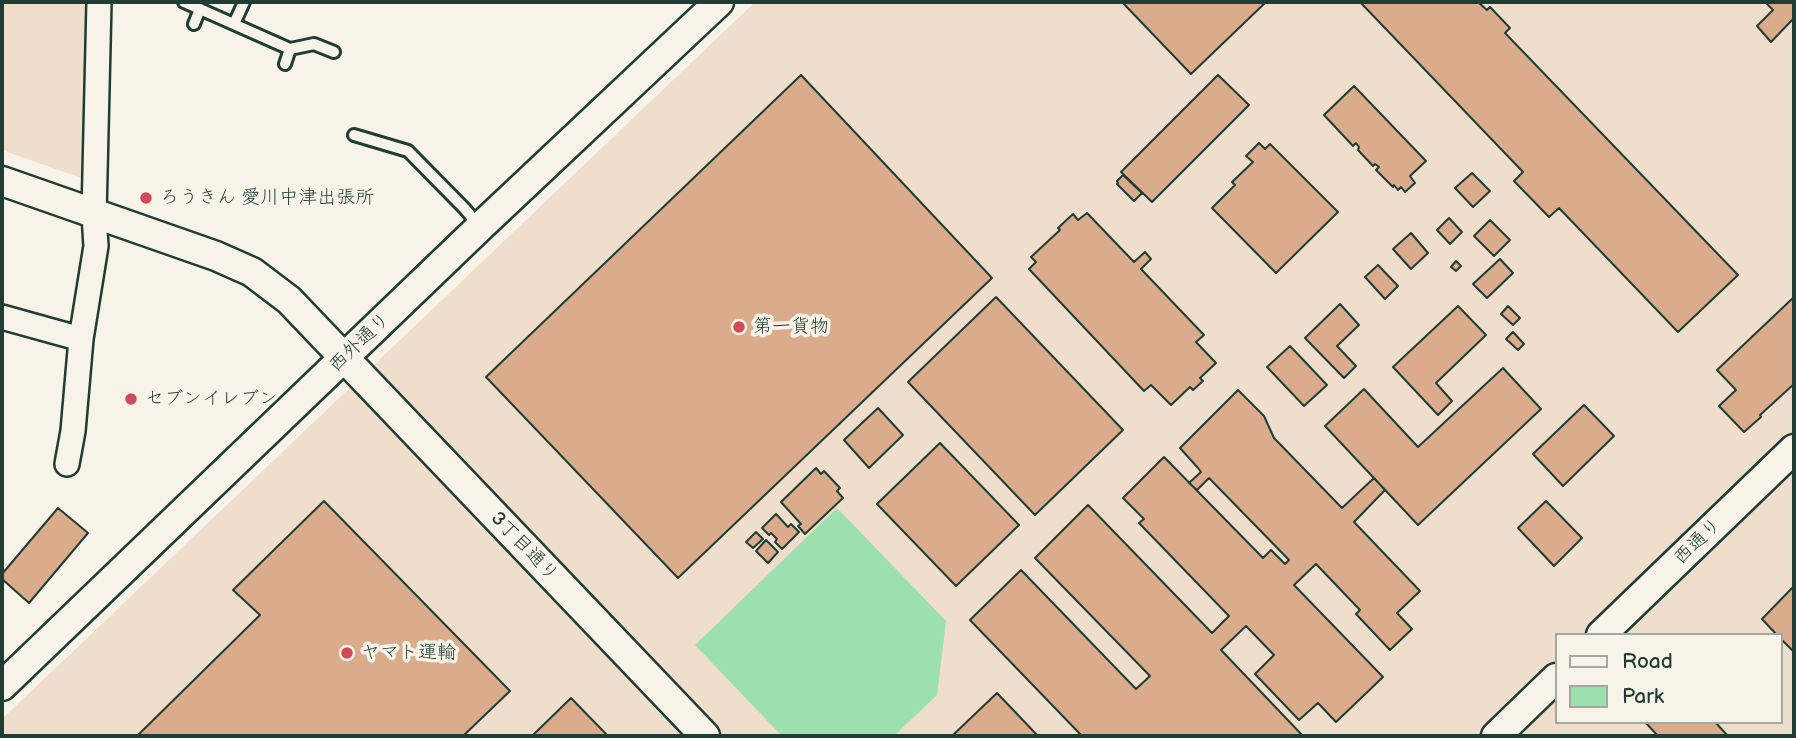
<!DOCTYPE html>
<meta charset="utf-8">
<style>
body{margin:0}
#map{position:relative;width:1796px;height:738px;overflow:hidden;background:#f7f3e8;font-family:"Balsamiq Sans",sans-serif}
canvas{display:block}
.frame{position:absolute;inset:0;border:4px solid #1f3d34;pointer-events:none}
.legend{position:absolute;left:1555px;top:633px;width:228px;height:91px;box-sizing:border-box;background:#f7f3e8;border:2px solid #a1aaa0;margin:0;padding:9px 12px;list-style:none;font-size:21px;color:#1f3d34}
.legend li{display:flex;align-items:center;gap:14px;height:35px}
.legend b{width:35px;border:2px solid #a1aaa0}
</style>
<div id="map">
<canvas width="1796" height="738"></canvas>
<div class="frame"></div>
<ul class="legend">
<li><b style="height:9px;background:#f7f3e8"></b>Road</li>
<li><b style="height:19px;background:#9be0ad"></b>Park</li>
</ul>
</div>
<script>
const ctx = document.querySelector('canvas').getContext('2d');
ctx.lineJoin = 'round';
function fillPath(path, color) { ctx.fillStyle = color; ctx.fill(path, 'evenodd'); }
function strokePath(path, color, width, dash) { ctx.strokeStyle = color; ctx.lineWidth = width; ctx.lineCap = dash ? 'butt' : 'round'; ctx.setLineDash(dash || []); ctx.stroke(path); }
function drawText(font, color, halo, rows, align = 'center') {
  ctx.font = font + ' "Balsamiq Sans","Klee One",sans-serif'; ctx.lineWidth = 7; ctx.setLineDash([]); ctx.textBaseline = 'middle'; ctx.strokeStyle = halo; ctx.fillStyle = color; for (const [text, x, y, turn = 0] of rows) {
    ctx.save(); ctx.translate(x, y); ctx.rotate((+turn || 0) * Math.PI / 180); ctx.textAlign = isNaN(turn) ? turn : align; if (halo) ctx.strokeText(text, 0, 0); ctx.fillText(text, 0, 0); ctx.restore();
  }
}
fillPath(new Path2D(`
 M2,2H92L87,180L2,150Z
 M755,2H1794V736H2V719ZM1556,635H1780V722H1556Z`), '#efdecc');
fillPath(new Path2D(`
 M837,508L946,621L937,695L894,736H782L695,645Z`), '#9be0ad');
const building = new Path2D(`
 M1122,2H1266L1191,74Z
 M1360,2H1478L1487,10L1490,7L1510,28L1505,33L1738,275L1678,332L1559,208L1549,217L1514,181L1523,172Z
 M1769,2H1794V18L1771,42L1757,26L1773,10L1767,4Z
 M801,75L992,278L678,578L486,377Z
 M1218,75L1249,105L1152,202L1121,172Z
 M1354,86L1426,161L1410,176L1415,183L1405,192L1401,187L1398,190L1394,185L1393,187L1376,170L1379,167L1375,164L1373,166L1358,150L1359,147L1356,143L1353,146L1324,115Z
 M1259,143L1265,149L1270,144L1338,212L1276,273L1212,208L1235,185L1232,182L1253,162L1246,156Z
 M1472,173L1490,191L1473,207L1455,188Z
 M1123,175L1142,193L1134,201L1117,184L1118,183L1117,181Z
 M1087,213L1134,262L1145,252L1151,259L1141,269L1204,335L1196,342L1216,363L1200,378L1203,381L1193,390L1190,387L1171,405L1151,385L1144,391L1029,269L1036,262L1031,257L1060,230L1058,228L1073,214L1078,220Z
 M1449,218L1462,232L1450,244L1437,230Z
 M1490,220L1510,240L1494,256L1474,236Z
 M1411,233L1428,253L1411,269L1393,249Z
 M1500,259L1513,273L1487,298L1473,284Z
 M1456,261L1461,266L1456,271L1451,267Z
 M1378,265L1398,286L1385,299L1365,277Z
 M996,297L1123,430L1035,515L908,382Z
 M1794,297V384L1760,415L1761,417L1744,432L1719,406L1736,390L1717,370Z
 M1340,304L1359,325L1337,346L1356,366L1344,378L1305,338Z
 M1458,306L1486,335L1436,383L1452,401L1438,415L1393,367Z
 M1508,306L1520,318L1513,325L1501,314Z
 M1513,332L1524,344L1518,350L1506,339Z
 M1290,346L1327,385L1304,406L1267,367Z
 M1503,368L1541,409L1418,525L1325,426L1364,389L1418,447Z
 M1238,390L1264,416L1274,438L1342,508L1374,478L1385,490L1354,522L1420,591L1397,613L1412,629L1390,650L1356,614L1360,610L1316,564L1294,585L1383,677L1336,722L1318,703L1299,720L1255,674L1274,655L1246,626L1221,650L1303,736H1082L970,620L1021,570L1136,689L1150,676L1035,558L1088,505L1212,633L1229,616L1139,523L1144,519L1123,498L1164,457L1263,558L1271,550L1285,564L1289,560L1209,478L1197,490L1189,483L1201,472L1198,468L1180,448Z
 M1584,405L1614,436L1563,486L1533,454Z
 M878,408L903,435L869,468L844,440Z
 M940,443L1019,525L956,586L877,504Z
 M816,468L821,474L824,471L840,488L837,491L843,498L805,534L798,526L801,524L781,502Z
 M324,501L510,691L463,736H137L260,615L233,590Z
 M1546,501L1582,538L1554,566L1518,528Z
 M58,508L88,533L29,603L2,579V574Z
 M776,514L788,527L791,524L799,532L782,549L775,542L777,539L771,533L769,535L762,528Z
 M756,532L763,539L753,548L746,542Z
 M766,540L778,552L768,563L756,551Z
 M1794,586V652L1780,638V635H1777L1762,619Z
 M997,693L1038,736H952Z
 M571,698L608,736H532Z
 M1645,722H1715L1728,736H1658Z`);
fillPath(building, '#dbac8c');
strokePath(building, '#1f3d34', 2);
const service = new Path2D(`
 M184,2L290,49L314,44L334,52
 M194,24L200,9
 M234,24L244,2
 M285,64L290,49
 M354,135L408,151L465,209L480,227`);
const minor = new Path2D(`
 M2,317L81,339
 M67,464L73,431L81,339L96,246L94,215L99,2`);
const tertiary = new Path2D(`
 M2,181L216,256L252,272L289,300L705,736
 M1601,635L1794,449
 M2,686L480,227L719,2
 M1496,736L1556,678`);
strokePath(service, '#1f3d34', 16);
strokePath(minor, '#1f3d34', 28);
strokePath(tertiary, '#1f3d34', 33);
strokePath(service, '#f7f3e8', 10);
strokePath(minor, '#f7f3e8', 23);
strokePath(tertiary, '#f7f3e8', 28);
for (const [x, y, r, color] of [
 [146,198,7,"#d1495b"],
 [739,327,7,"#d1495b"],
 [131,399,7,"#d1495b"],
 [347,653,7,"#d1495b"]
]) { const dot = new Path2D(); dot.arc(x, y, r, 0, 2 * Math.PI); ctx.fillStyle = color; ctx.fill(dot); strokePath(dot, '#f7f3e8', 2.5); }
drawText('19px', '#1f3d34', '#f7f3e8', [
 ["ろうきん 愛川中津出張所",160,198],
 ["第一貨物",753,327],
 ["セブンイレブン",145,399],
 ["ヤマト運輸",361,653]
], 'left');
drawText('19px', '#1f3d34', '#f7f3e8', [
 ["西外通り",360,343,-44],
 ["西通り",1698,542,-44],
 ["3丁目通り",524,547,46]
]);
</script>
